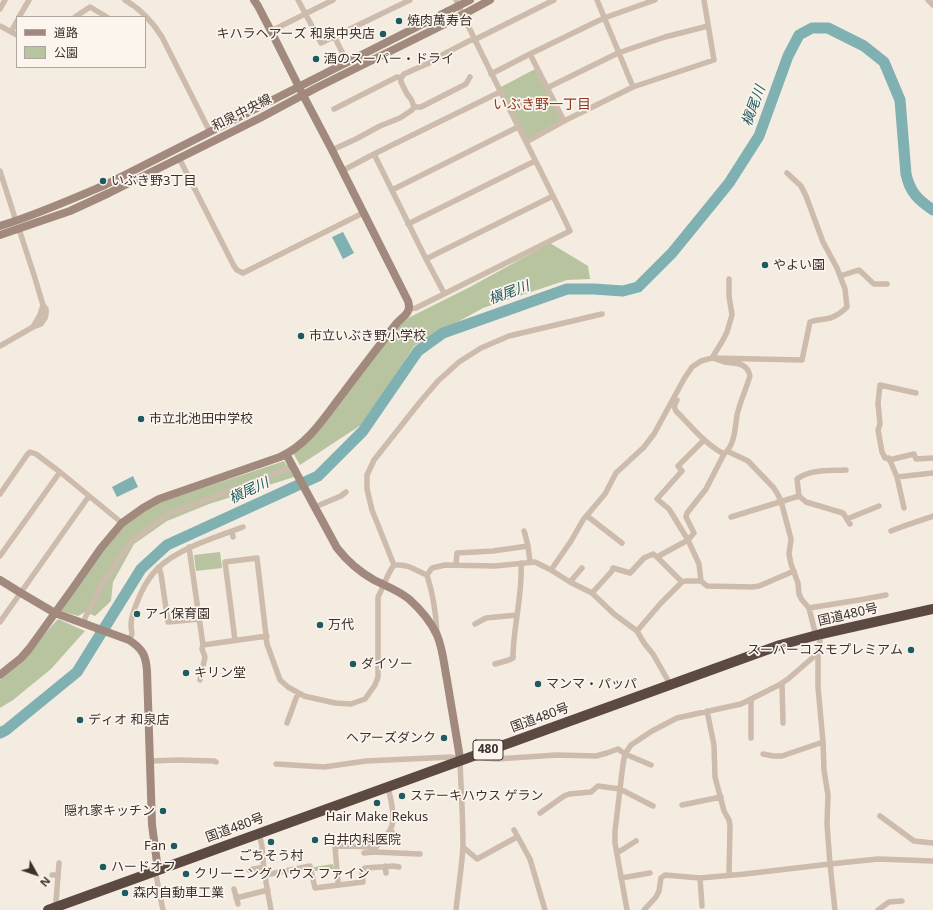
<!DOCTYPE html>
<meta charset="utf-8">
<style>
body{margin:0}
#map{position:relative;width:933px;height:910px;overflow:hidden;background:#f4ebe1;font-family:"Noto Sans","Noto Sans JP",sans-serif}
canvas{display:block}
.legend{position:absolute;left:16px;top:16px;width:130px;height:52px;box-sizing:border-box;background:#fbf5ee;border:1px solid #aea6a0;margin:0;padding:5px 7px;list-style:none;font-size:12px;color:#3b302b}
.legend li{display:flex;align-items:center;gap:8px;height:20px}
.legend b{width:20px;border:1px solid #aea6a0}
.north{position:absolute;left:16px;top:854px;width:40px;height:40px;-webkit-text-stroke:3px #fbf5ee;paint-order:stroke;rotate:130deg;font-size:11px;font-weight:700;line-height:16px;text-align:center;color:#3b302b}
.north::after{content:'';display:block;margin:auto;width:14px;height:18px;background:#3b302b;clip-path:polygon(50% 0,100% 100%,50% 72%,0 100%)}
</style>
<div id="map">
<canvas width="933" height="910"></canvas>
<ul class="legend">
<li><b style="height:5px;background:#a18a7d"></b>道路</li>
<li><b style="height:11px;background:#b8c4a0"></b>公園</li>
</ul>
<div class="north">N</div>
</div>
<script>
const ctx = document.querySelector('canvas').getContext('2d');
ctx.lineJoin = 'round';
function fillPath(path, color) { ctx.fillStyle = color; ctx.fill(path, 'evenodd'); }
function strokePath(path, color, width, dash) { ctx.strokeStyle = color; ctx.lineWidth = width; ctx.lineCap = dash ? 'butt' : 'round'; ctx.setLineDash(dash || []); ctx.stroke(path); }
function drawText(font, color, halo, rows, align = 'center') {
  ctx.font = font + ' "Noto Sans","Noto Sans JP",sans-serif'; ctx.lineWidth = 3.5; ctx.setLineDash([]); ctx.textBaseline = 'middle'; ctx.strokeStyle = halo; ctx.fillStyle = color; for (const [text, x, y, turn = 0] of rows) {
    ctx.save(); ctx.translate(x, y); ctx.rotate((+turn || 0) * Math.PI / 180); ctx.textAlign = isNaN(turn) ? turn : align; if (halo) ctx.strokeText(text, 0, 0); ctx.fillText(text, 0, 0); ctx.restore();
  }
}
fillPath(new Path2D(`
 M535,69L562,121L527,140L501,87Z
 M550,243L588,266L590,279L567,280L483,308L414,346L387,388L361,425L300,465L293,453L397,327L408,318L470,287Z
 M284,461L294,477L209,504L167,521L134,544L113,582L111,601L95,616L85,612L78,616L61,611L103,550L125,525L152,505Z
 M220,552L222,568L196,571L194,555Z
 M58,619L85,631L51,669L13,700L0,708V680L14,668Z
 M333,864L334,869L315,871L314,867Z`), '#b8c4a0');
fillPath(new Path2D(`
 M343,232L354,253L343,259L332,237Z
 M133,476L138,487L117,497L112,487Z`), '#7fb0b2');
strokePath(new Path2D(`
 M0,733L6,730L77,672L141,569L167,545L318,476L363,431L418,351L443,333L567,289H594L623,291L638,287L672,253L729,183L759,136L788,56L799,35L812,28H828L864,46L884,62L900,100L906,174C910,192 917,199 933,210`), '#7fb0b2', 11);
strokePath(new Path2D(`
 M125,0C141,9 152,21 162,37L210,132
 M298,0L321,43L410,0
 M597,0L633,87
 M928,0L933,5
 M0,9L5,0
 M19,17L29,0
 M75,17L90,7L107,17
 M0,26L17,35
 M271,31L333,0
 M11,32L17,21
 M334,36L347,62
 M530,54L564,121L633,87L714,60L704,0
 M491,74L530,54L604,18L655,0
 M547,88L618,53L665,37L708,26
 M414,107H421L466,84L470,77
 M334,109L397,77L401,78
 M526,142L564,121
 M332,150L356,139L380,126L400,118L412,110L414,107L413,104L411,99L407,94L401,82V78L404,74L436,60L442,55L471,40H474L554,0
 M374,154L426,259
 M179,158L234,266L237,270L243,273L363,213
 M0,171L16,221
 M342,171L374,154L500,92
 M392,190L518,127
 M408,224L535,161
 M840,276L859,270L874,284H887
 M444,293L426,259L553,196
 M409,309L416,308L570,231C533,153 492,78 456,0
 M33,327L40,315L43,305
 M0,346L33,327L41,324L45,318L46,314V309L43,305L34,275L19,229
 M677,400L674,406L676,411C691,426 705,444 724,454
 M727,451L748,461L773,487L777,493L781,501L791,539L789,554L791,564L798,583L799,594L802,600L809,608L816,636
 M889,460L914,454L916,459L933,458
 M897,477L933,473
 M0,494L27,455L30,452L36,454L60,472L122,523
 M799,496L797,479C811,469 829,471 846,470
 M315,507L341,496L346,492
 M904,508L897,477L889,458H885L882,452L878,430L880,424L878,403L880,385L916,393
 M587,516L622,543
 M731,517L799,496L806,502L843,513L850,524
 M847,519L879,506
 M232,531L233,537
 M524,531L525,534L528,546L530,562
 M891,531C905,525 919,521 933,516
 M189,547L203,645L267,636
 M0,556L60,472
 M657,557L682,582
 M394,565L372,510L367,489V475L374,460L420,402L438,381L459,362L481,348L509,336L602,314
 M456,565L457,553L493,551L528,546
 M159,567L161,574L168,622L199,619
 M551,570L571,541L583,520L605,494L616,473L644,447L654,434L684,379L692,367L701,361L712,358L802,360L810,322C818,319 823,320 830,318C837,316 842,312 847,307L845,289L837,268L823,242L806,196L801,186L787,173
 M427,575L432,568L445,565L495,566L535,562L551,570L570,582L592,593L614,614L637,631
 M701,581L707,586L752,587L759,586L794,571
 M570,582L582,568
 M592,593L612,571L613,568L630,573L644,558L653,554L657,557L688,540L669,509L657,499L682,471L678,466L704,440
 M809,608L865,599L886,595
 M0,622L89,496
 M84,624L85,618L102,584L132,540L169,514L287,469L292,465
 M475,624L486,618L517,615
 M821,634L818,653V687L823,742L824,770L828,795L827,824L830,864L835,910
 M129,640C134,632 131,633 131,625C131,619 134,610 136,605C141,591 148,578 158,568C179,548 216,537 243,527
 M235,640L225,562L257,558L267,644L280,680L288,687L304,696L335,703L351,704L365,699L375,685L378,677V597C384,586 387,574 394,565C409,564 414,570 427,575C433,594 436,614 437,633
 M495,664L509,660L513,658C513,626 523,595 521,563
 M200,680L205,657L202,649L203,645
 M670,684L653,654L644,643L637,631L661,603L682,582L685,581H701L699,564L688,540L694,533L686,517L687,513L706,489L724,454C735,445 735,428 737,415C740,402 746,389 750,376C747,362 736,364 725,362C721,361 717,359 712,358L723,340L727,332L732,315L729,296V279
 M782,684L783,723
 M707,711L714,745L715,777L724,811L729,820L730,826L729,875
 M287,723L298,693
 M751,738V699
 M478,754L484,758L496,759L557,755L596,756L607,753L618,749L625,754L651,765
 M763,754L773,756H782L823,742
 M150,761L178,760L214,761L216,762
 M276,764L324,767L366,761L452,757L460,760C461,789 463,817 463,846C462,867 458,889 456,910
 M388,786C390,798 397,819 390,830C385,838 377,844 373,852L420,854
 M682,805L721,797
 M540,813L564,796L569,794L591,792L598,786L620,789L653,806
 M880,816L914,841L933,843
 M390,830L395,835
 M514,830L530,859L545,910
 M259,833L262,846L264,871L271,910
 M463,847L477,859L517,837
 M364,853L373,852
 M617,853L636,841
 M385,866L386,873
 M158,870L156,875L163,910
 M249,870L264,867
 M52,875H58
 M265,875L310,866L315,888L363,882L362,871L365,868L394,866L399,867
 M621,878L650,873
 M700,878L702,906
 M338,884L335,846C347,847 365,845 375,848
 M234,889L238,904
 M236,898L268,890
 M58,906L56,902L59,863
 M627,910L615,843V831L623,764L625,754L631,745L652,731L677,718L741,704L779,685L788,679L818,653
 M644,910L656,897L659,891L661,878L665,875L700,878L745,874L830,864L878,859L933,861
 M878,910L889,902L902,901`), '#cdbbac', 5.5);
strokePath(new Path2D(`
 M0,226C36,215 70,200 105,185L470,0
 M0,235L70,211L109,193L260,118L316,88L453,20L490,0
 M286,454L337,548C348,562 358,571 374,580C386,586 398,590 409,599C419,608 431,622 437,635C443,649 444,665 447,680C451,704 455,728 459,752L460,760
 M0,580L21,593L55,613L129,640C143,649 146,656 147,671L152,825L158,870
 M0,675L21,658L29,649L73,588L101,548L122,523L143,508L159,499L280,457C309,444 325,416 344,392C361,369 379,346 396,324C403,316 412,313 408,301L332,150L303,95L271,31L258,6L254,0`), '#a18a7d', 8);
strokePath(new Path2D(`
 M48,910L780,645L821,634L933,609`), '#5c4a42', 10);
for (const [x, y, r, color] of [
 [399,21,4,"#1f5a5e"],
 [383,34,4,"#1f5a5e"],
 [316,59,4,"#1f5a5e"],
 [103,181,4,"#1f5a5e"],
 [765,265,4,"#1f5a5e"],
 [301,336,4,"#1f5a5e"],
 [141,419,4,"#1f5a5e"],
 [137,614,4,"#1f5a5e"],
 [320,625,4,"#1f5a5e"],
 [911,650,4,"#1f5a5e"],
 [353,664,4,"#1f5a5e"],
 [186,673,4,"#1f5a5e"],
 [538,684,4,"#1f5a5e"],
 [80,720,4,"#1f5a5e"],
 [444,738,4,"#1f5a5e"],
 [402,796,4,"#1f5a5e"],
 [377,803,4,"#1f5a5e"],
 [163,811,4,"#1f5a5e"],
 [315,840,4,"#1f5a5e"],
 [271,842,4,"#1f5a5e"],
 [174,846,4,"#1f5a5e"],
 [103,867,4,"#1f5a5e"],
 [186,874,4,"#1f5a5e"],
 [125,893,4,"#1f5a5e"]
]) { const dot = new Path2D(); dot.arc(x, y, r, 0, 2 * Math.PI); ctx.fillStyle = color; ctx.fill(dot); strokePath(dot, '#fbf5ee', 1.5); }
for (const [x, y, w] of [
 [488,750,30]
]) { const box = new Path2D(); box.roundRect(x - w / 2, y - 10, w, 20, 3); ctx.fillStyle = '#fbf5ee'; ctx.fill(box); strokePath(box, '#3b302b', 1); }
drawText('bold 12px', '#3b302b', null, [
 ["480",488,750]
]);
drawText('13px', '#3b302b', '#fbf5ee', [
 ["焼肉萬寿台",407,21],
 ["キハラヘアーズ 和泉中央店",375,34,"right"],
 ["酒のスーパー・ドライ",324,59],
 ["いぶき野3丁目",111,181],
 ["やよい園",773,265],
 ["市立いぶき野小学校",309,336],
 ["市立北池田中学校",149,419],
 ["アイ保育園",145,614],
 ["万代",328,625],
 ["スーパーコスモプレミアム",903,650,"right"],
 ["ダイソー",361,664],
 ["キリン堂",194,673],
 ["マンマ・パッパ",546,684],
 ["ディオ 和泉店",88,720],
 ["ヘアーズダンク",436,738,"right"],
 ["ステーキハウス ゲラン",410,796],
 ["隠れ家キッチン",155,811,"right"],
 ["Hair Make Rekus",377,817,"center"],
 ["白井内科医院",323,840],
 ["Fan",166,846,"right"],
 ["ごちそう村",271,856,"center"],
 ["ハードオフ",111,867],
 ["クリーニング ハウス ファイン",194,874],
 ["森内自動車工業",133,893]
], 'left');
drawText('13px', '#3b302b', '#fbf5ee', [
 ["和泉中央線",242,113,-27],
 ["国道480号",848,615,-13],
 ["国道480号",540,718,-20],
 ["国道480号",235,828,-20]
]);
drawText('14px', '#8c3b22', '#fbf5ee', [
 ["いぶき野一丁目",542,105]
]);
drawText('italic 14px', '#1f5a5e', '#fbf5ee', [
 ["槇尾川",754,106,-70],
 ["槇尾川",509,293,-20],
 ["槇尾川",249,491,-25]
]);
</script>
